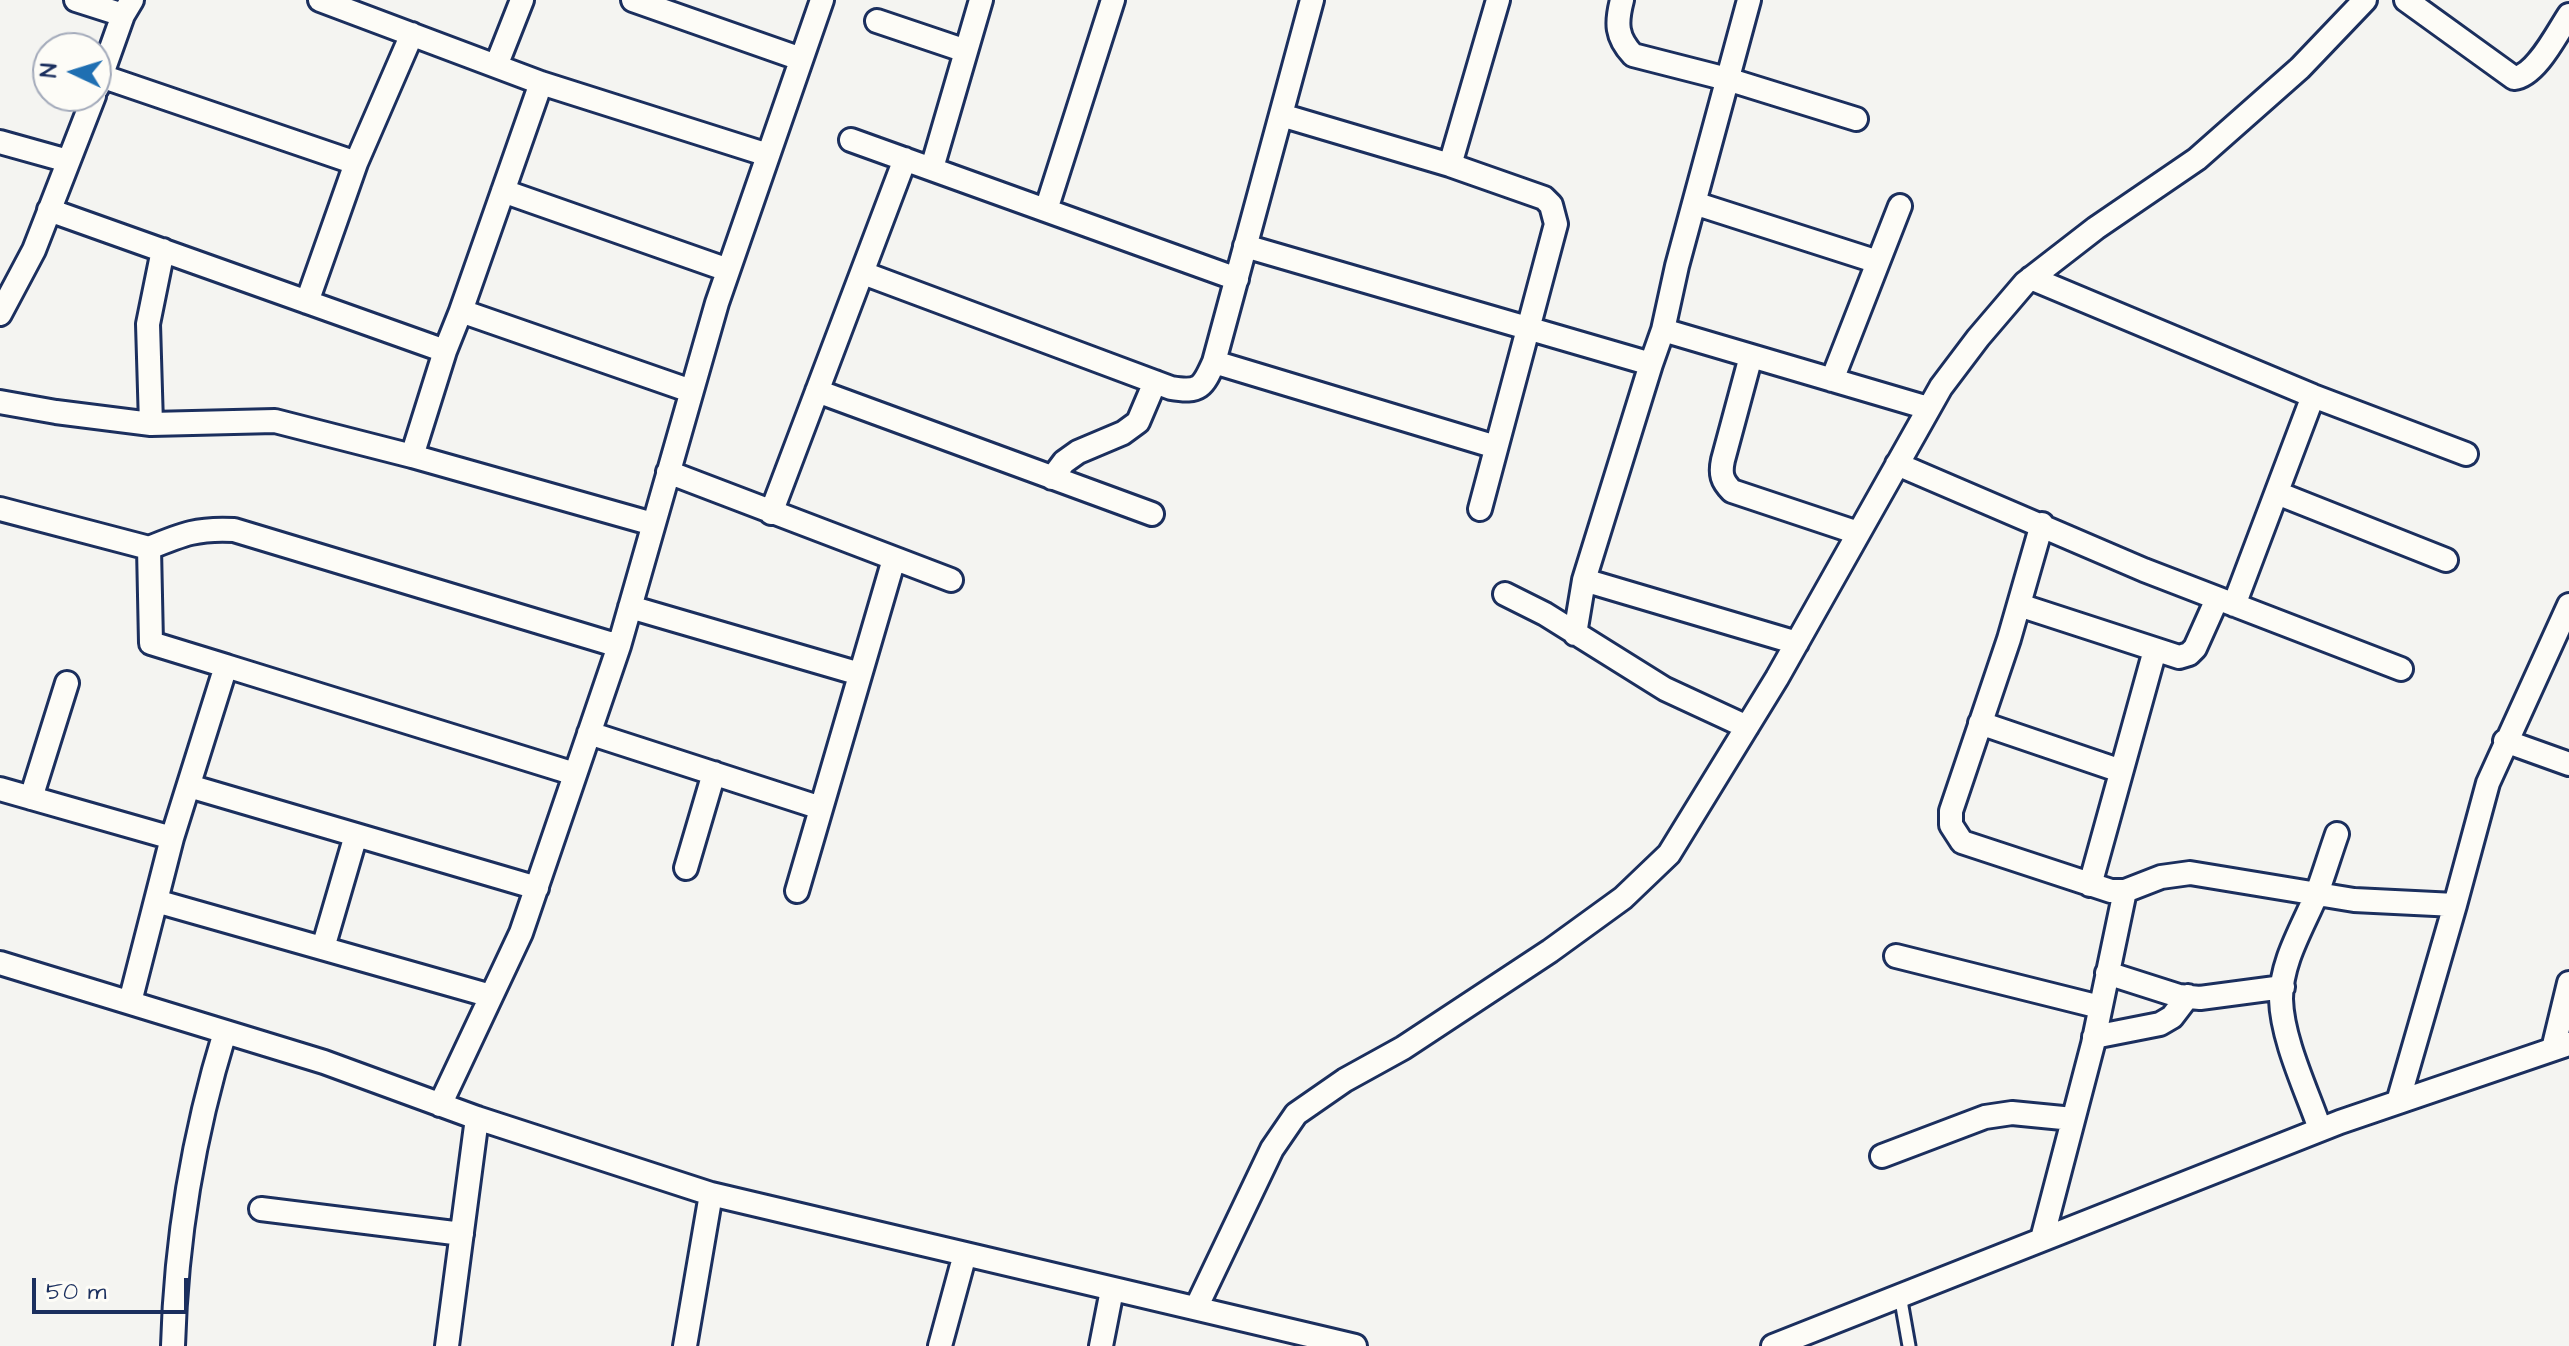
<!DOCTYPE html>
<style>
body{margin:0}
#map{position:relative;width:2569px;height:1346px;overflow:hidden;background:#f4f4f1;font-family:"Architects Daughter",sans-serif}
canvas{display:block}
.north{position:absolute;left:32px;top:32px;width:80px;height:80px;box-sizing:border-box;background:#fdfcf7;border:2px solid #a3aaba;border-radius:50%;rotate:274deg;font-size:22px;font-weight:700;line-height:32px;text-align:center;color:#1b2f5e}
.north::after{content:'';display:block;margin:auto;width:28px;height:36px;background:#1f6fb2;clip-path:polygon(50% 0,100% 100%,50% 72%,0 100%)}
.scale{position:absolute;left:32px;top:1278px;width:156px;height:36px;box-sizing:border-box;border:4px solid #1b2f5e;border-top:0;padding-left:10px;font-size:24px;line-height:28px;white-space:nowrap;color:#1b2f5e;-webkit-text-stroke:6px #fdfcf7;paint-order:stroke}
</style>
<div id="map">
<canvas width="2569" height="1346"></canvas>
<div class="north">N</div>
<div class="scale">50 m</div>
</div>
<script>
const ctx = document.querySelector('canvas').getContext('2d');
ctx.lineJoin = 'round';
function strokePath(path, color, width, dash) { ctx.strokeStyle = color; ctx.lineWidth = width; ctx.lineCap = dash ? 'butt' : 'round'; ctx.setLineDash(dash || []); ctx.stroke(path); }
const lane = new Path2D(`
 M1900,1295L1909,1346`);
const street = new Path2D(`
 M76,0L123,15
 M320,0L541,83L768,155
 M633,0L801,59
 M1622,0C1616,23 1616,37 1633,55L1727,79L1856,119
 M1749,0L1677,266L1663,330L1928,408
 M2406,0L2514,78C2536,76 2557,33 2569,15
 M877,21L966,51
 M496,66L522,0
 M101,76L356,163L412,34
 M541,83L461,311L691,391
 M97,88L123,15L132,0
 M1281,115L1450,165L1544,198L1551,205L1556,224L1480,509
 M851,140L1237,279
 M0,142L68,161
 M1450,165L1498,0
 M932,168L981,0
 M503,191L728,270
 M1694,203L1878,262
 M49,210L445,351L461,311
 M1046,210L1113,0
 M1245,246L1651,364L1663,330
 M863,273L1171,388C1200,393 1203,387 1214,362L1312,0
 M2031,278L2313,396L2466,454
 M307,302L356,163
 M0,314L34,250L94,96
 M1751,356L1723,460C1720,474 1722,481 1732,491L1858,533
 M1214,362L1496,447
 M1832,380L1900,206
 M817,391L1152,514
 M0,402L56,412L151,424L275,421L412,456L445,351
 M151,424L148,324L163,250
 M412,456L653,524
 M1897,464L2144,570L2401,669
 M668,472L951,580
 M1052,478L1064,462L1078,452L1123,433L1138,422L1155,382
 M2277,493L2446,560
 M0,509L149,548L151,643L226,666L172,838
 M771,513L905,159
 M2042,524L2009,639L1951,811V825L1962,842L2111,891H2125L2161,877L2190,873L2354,900L2455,905
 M149,548C183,534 198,528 234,530L619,646
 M1584,580L1797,643
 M1505,594L1545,614L1665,689L1747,727
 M2019,605L2179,657L2189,654L2195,648L2217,599
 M2234,605L2313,396
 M630,607L860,674
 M1575,634L1584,580L1651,364
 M226,666L575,774
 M1980,723L2121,771
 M589,733L821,808
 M2505,741L2569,764
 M189,786L537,888
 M0,789L172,838L130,1002
 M31,798L67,683
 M686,868L714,773
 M2090,885L2155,650
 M797,891L894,559
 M156,901L491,996
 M323,948L356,835
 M1896,956L2100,1007
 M0,963L324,1062L477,1118L711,1194L1355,1346
 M2107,973L2179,996L2200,998L2283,987
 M2094,1037L2160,1024L2172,1017L2188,996
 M2553,1049L2569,983
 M2398,1102L2455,905L2488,783L2569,605
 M440,1105L521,933L619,646L717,303L822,0
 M2320,1129C2307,1091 2282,1040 2281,999C2281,961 2303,927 2317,893C2324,874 2330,854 2337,834
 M1882,1156L1985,1117L2012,1113L2073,1119
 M261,1209L462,1234
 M2042,1239L2093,1044L2125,891
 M1196,1308L1272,1149L1296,1114L1345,1080L1403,1048L1550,951L1623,898L1669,854L1777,678L1941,387L1978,338L2025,283L2096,228L2197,159L2300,68L2365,0
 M173,1346C176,1237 193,1136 225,1032
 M447,1346L477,1118
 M685,1346L711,1194
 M940,1346L965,1254
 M1101,1346L1112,1290
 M1773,1346L2340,1122L2569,1044`);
strokePath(lane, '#1b2f5e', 17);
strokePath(street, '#1b2f5e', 28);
strokePath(lane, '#fdfcf7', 11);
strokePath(street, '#fdfcf7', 22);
</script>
